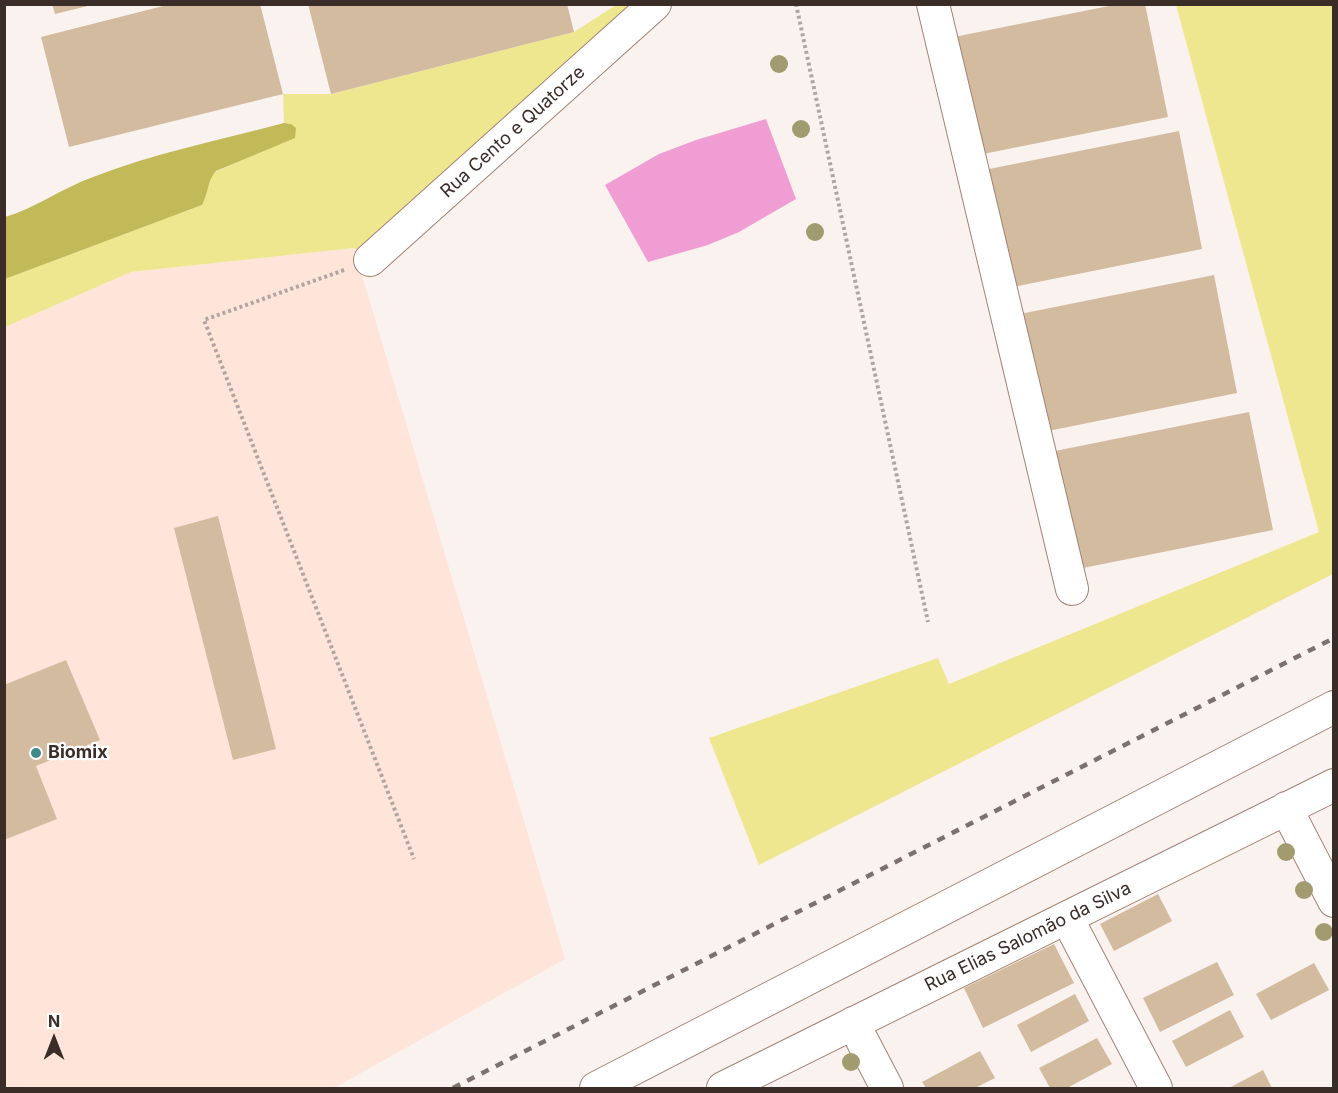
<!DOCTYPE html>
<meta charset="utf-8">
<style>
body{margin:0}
#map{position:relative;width:1338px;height:1093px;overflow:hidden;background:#faf2ef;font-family:Inter,sans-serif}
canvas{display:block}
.frame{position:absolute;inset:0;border:6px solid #3a2c27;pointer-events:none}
.north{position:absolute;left:24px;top:1009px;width:60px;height:60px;-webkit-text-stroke:4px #fff;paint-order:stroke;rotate:0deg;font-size:16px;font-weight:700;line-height:24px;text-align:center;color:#3a2c27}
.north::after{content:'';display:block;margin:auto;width:21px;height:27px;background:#3a2c27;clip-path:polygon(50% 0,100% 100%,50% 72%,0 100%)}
</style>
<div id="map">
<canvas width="1338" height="1093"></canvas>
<div class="frame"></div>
<div class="north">N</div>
</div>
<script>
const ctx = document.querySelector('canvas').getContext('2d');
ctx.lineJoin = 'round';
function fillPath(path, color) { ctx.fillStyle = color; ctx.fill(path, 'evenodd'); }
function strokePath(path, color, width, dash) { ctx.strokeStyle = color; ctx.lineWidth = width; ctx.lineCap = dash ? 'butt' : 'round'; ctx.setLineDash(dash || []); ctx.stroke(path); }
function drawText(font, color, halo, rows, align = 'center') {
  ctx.font = font + ' Inter,sans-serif'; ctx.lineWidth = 4.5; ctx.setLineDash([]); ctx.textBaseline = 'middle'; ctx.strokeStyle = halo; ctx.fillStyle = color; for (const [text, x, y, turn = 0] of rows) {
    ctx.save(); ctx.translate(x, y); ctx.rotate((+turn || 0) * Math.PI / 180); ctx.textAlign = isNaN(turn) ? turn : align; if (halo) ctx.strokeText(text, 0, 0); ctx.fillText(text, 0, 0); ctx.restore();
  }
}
fillPath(new Path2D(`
 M354,248L565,959L334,1088H5L4,327L131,272Z`), '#ffe4d9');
fillPath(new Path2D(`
 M616,5H655L370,260L354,248L131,272L5,327V279L202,205L213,173L262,151L291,124L284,123L283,94H331L574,32Z
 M1176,5H1333V574L759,865L709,738L938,658L949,684L1319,532Z`), '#eee790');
fillPath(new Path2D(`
 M284,123L291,124L296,128L295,138L216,171C208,179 208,194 202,205L5,279V217C36,208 62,188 93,177C155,153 220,140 284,123Z`), '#c2ba59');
fillPath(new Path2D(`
 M766,119L796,199L739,232L708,245L648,262L605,185L659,154L696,140Z`), '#f09dd3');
fillPath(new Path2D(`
 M52,4H92V5L55,14Z
 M171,4H260L283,94L69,147L41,37Z
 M308,4H567L574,32L331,94Z
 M1119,4H1145L1168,117L973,156L949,38Z
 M1179,131L1202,249L1008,288L984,170Z
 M1214,275L1237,393L1043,432L1020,314Z
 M1249,412L1273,530L1078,569L1055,451Z
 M218,516L276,749L233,760L174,528Z
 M66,660L100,740L36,766L57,819L4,840V685Z
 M1158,894L1172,921L1114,951L1100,924Z
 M1054,944L1074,983L983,1028L964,988Z
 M1217,962L1234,995L1160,1032L1143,998Z
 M1314,963L1329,990L1271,1020L1256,994Z
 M1075,994L1089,1021L1031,1052L1017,1025Z
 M1230,1010L1244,1037L1186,1067L1172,1041Z
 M1097,1038L1112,1064L1067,1088H1050L1039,1068Z
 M980,1051L995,1078L975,1088H926L922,1082Z
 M1263,1070L1272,1088H1229Z`), '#d2bb9f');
const street = new Path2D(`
 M933,4L1072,589
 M370,260L655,4
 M1286,808L1334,901
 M1067,918L1156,1088
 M853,1023L887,1088
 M596,1088L1334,707
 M723,1088L1334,785`);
strokePath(street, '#a38274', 34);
strokePath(new Path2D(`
 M796,4L928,622
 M344,270L204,320L414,859`), '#b0a5a2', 4, [3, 3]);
strokePath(street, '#fff', 32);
strokePath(new Path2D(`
 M453,1088L1334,638`), '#7d716d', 4.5, [8, 8]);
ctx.fillStyle = '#a39b70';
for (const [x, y] of [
 [779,64],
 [801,129],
 [815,232],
 [1286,852],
 [1304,890],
 [1324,932],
 [851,1062]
]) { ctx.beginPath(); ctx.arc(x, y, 9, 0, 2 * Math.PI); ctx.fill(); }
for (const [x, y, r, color] of [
 [36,753,6,"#408889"]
]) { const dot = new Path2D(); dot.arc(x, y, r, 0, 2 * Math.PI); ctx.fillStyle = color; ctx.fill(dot); strokePath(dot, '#fff', 2); }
drawText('18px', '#3a2c27', '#fff', [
 ["Rua Cento e Quatorze",513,132,-42],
 ["Rua Elias Salomão da Silva",1028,937,-26]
]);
drawText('bold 18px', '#3a2c27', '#fff', [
 ["Biomix",48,753]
], 'left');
</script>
